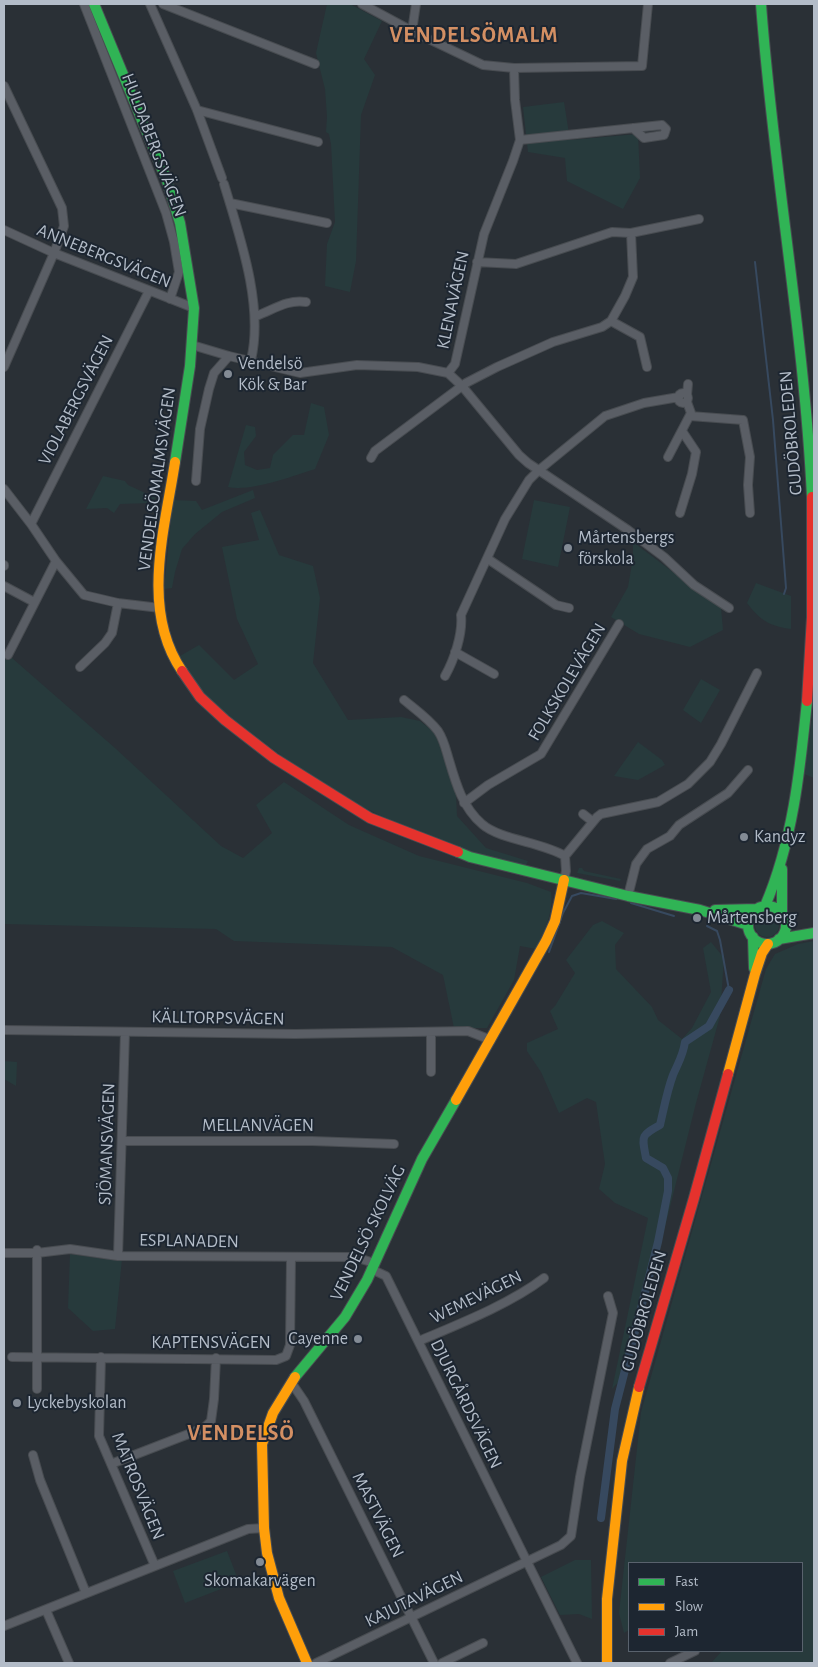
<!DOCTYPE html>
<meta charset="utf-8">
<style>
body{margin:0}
#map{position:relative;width:818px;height:1667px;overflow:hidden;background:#2a3036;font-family:"Alegreya Sans",sans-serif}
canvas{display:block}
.frame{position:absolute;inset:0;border:5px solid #b3bcc8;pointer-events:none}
.legend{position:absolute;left:628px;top:1562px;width:175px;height:90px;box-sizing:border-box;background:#1d2631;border:1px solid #59626d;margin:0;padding:6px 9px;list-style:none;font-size:15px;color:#b3bcc8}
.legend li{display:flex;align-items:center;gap:10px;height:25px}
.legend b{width:25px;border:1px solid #59626d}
</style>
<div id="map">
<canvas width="818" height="1667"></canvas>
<div class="frame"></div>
<ul class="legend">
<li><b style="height:6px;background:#30b455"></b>Fast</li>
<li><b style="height:6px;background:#ff9f0a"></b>Slow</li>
<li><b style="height:6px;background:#e5322d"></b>Jam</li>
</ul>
</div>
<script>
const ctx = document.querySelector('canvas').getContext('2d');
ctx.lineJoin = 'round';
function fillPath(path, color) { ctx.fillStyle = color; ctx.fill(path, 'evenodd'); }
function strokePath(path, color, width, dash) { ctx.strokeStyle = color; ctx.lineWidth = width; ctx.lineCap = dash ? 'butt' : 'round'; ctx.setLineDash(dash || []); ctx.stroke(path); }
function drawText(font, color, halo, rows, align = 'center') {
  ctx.font = font + ' "Alegreya Sans",sans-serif'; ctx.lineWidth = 4; ctx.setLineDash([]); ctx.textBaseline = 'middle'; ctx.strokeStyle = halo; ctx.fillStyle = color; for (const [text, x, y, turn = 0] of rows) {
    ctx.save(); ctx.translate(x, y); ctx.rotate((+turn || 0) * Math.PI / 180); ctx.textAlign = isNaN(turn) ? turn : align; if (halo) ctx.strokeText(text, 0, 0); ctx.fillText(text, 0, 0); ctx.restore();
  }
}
fillPath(new Path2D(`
 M327,4H350L382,21L364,59L375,75L361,115L356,261L350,292L325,286L327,244L335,222L331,144L329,134L326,132L327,117L325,89L316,53Z
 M564,102L570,140L638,134L640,178L623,209L567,181L565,158L528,152L523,107Z
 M311,403L324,407L329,435L315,469C293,476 251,492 228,487L246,425L255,427L256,436L244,452L245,465L257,470L270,468L273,455L293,435H304Z
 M103,476L125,481L128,485L156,498L150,503L120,504L114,513L107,508L86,509Z
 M253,490L255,498L222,512L195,534L182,549L175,572L172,588L164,589L173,500L196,501L202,510Z
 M534,500L570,507L558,567L522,559Z
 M260,510L279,555L313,566L320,598L313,663L348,720L401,717L420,721L434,732L440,746L456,794L457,816L486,848L528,861L526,865L473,854L422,836L361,806L286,759L228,715L202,692L180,656L199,645L234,680L258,664L237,619L222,547L259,540L251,513Z
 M633,542L721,608L723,630L690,647L639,634L611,617L628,587L633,558Z
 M756,583L791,596V629C769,626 760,620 747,603Z
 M4,651L115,748L221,846L243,858L272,833L256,805L284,782L349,825L419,856L527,883L551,892C554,912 544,931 536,949L520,946L514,980L487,1028H454L443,975L392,947L234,941L216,929L4,924Z
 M701,679L720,690L701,723L683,710Z
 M814,704V778L804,774Z
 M638,742L662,760L665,765L638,780L614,776Z
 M579,868H582L584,871L621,879L620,881L577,873Z
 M755 925a12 12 0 1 1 24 0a12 12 0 1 1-24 0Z
 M602,921L624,933L615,945L616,969L652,1007L658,1020L682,1039L692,1028L711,992L703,948L711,942L724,958L720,1016L696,1103L629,1371L612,1389L648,1218L615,1203L599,1189L605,1164L596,1102L587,1098L559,1113L541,1072L527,1051V1043L558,1029L550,1011L555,1006L575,973L566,960L593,925Z
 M814,941V1663H711L722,1651H802V1563H629V1630L624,1633L619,1613L641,1412L766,969L775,954L798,944Z
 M4,1061L17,1062L16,1086L4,1079Z
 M70,1254L105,1259H122L115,1329L93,1331L68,1308Z
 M227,1551L239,1582L185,1603L173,1571Z
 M575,1560H591L592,1619L579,1614L560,1615L541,1577Z`), '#273a3c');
strokePath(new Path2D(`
 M755,262L773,420L786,588L784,594
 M631,903L674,916
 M707,926L717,931L720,940L729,990
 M549,952L563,913L572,896L581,893L616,899`), '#37495f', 2);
strokePath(new Path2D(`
 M601,1518L615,1409L658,1242L668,1191V1178L663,1168L646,1158C642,1136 640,1136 660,1125C664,1108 667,1091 673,1075C678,1063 683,1056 685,1042L709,1026L729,990`), '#37495f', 8);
const street = new Path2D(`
 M84,4L166,213L174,242L179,272L170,299
 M150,4L197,110L222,178
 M163,4L315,64
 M362,4L412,31L483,65L514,68L642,66L648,4
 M412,31L416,4
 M4,86L62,208L64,226L54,253L4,367
 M197,110L318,142
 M520,140L662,125L666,129L664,135L644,138L633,128
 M224,184C240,237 264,306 251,360
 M230,203L327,223
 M4,230L54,253L194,308
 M477,262L516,264L612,232L631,233L699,219
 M256,316C273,310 287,299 306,302
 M611,321L640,337L647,367
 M192,345L229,356L300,373L357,365L418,367L448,373L455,364L484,234L513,161L520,140L515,100L514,68
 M448,373L462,386L519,455L528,463L628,530L664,557L694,585L729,608
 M678 398a5 5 0 1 1 10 0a5 5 0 1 1-10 0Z
 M687,395L688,384
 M690,416L743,420L750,457L748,485L750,513
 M668,457L691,413L687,402
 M371,458L375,451L466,383L497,367L553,342L602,327L611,321L625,296L633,277L631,233
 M196,481L200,429L209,389L214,373L229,356
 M4,489L31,524L56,561L84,595L118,603L160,608
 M680,513L692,474L696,452L682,431
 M31,524L149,291
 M488,559L556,605L569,608
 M4,566V565
 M4,586L34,602
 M455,652L494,674
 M8,655L56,561
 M80,667L105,643L112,633L118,603
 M445,676C454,660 463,634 461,615L505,519L529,480L539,470L605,416L644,403L679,397
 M404,700C416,710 429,719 438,731C444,740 446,750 449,760C456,784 463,808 482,824C500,840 542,842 565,856
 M464,803L488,785L541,754L619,624
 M583,814L592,821
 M564,880L566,871L565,856L597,817L601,814L658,802L688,784L710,762L721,744L757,673
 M628,896L636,864L647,849L670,836L679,825L728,793L748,770
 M4,1030L295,1034L468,1031L491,1040
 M431,1033V1072
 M122,1141H312L394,1144
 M37,1250V1389
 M4,1253H37L70,1249L118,1256L355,1257L374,1263
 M118,1256L125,1032
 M371,1269L386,1276L577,1663
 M419,1341C459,1324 510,1304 544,1278
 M12,1357L276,1360L286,1356L290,1345L291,1257
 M101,1357L99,1436L155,1566
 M291,1382L304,1401L434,1663
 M33,1455L40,1480L86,1593
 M111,1464L204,1428L211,1421L214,1399L216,1358
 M46,1610L69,1663
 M4,1626L248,1529L264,1528
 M316,1663L561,1545L571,1536L580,1477L613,1313L608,1296
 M442,1663L483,1643
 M670,1663L695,1651`);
const fast = new Path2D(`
 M94,4L167,181L180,223L194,308L190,366L175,462
 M761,4C773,169 804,332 812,497
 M458,852L470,857L628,896L700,910L748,925
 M782,869V913
 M765,906C793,841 800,770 807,701
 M748 925a19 19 0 1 1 38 0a19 19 0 1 1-38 0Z
 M715,910L757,909
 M753,937L754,968
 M779,939L814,933
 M295,1377L345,1317L367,1280L422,1159L456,1100`);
const slow = new Path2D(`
 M175,462C165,528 140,610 182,671
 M728,1074L755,974L762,953L768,944
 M456,1100L546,941L555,921L564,880
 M295,1377L273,1413L262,1444L264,1528L267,1553L279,1598L307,1663
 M607,1663V1599L622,1461L639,1387`);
const jam = new Path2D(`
 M182,671L200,697L225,720L274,758L370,818L458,852
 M807,701L812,617V497
 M639,1387L694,1198L728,1074`);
strokePath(street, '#484c51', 10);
strokePath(fast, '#484c51', 12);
strokePath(slow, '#484c51', 12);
strokePath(jam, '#484c51', 12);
strokePath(street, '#5a5e65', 8);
strokePath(fast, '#30b455', 10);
strokePath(slow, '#ff9f0a', 10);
strokePath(jam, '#e5322d', 10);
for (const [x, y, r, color] of [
 [228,374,5,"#838b95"],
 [568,548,5,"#838b95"],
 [744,837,5,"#838b95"],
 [697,918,5,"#838b95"],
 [358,1339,5,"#838b95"],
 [17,1403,5,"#838b95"],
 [260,1562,5,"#838b95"]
]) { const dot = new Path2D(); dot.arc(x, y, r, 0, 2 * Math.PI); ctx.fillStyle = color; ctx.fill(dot); strokePath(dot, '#1d2631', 2); }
drawText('18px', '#b3bcc8', '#1d2631', [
 ["HULDABERGSVÄGEN",154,145,69],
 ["ANNEBERGSVÄGEN",104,256,22],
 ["KLENAVÄGEN",453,300,-78],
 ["VIOLABERGSVÄGEN",76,400,-63],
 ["GUDÖBROLEDEN",791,433,-95],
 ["VENDELSÖMALMSVÄGEN",157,479,-82],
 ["FOLKSKOLEVÄGEN",567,682,-59],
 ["KÄLLTORPSVÄGEN",218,1018,1],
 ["MELLANVÄGEN",258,1126],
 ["SJÖMANSVÄGEN",107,1144,-88],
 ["VENDELSÖ SKOLVÄG",368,1233,-64],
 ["ESPLANADEN",189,1241,1],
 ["WEMEVÄGEN",476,1297,-26],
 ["GUDÖBROLEDEN",644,1311,-74],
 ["KAPTENSVÄGEN",211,1343],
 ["DJURGÅRDSVÄGEN",466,1404,64],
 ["MATROSVÄGEN",138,1486,68],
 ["MASTVÄGEN",378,1515,63],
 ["KAJUTAVÄGEN",414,1599,-26]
]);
drawText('18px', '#b3bcc8', '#1d2631', [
 ["Vendelsö",238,364],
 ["Kök & Bar",238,385],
 ["Mårtensbergs",578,538],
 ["förskola",578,559],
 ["Kandyz",754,837],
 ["Mårtensberg",707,918],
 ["Cayenne",348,1339,"right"],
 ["Lyckebyskolan",27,1403],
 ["Skomakarvägen",260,1581,"center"]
], 'left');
ctx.letterSpacing = '1px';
drawText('bold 22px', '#d38f63', '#1d2631', [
 ["VENDELSÖMALM",474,35],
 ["VENDELSÖ",241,1433]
]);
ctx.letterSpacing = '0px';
</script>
